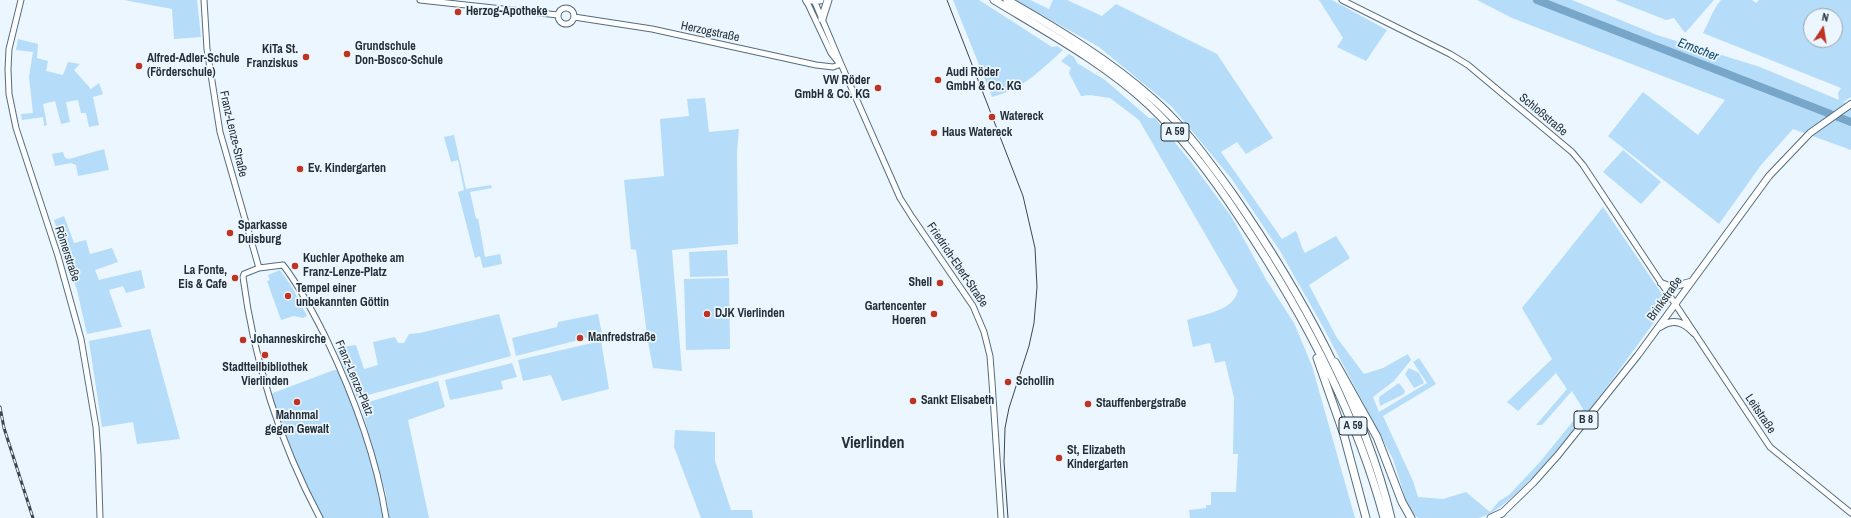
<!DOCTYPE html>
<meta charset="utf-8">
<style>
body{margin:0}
#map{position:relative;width:1851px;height:518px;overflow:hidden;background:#ebf6fe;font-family:"Archivo Narrow",sans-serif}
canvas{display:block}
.north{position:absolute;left:1803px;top:8px;width:40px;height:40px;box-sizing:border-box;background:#ebf6fe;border:1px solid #9ba6ae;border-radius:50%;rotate:12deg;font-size:11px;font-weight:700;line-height:16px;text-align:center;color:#242e36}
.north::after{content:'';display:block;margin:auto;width:14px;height:18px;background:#c03322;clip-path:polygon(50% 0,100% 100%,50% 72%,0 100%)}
</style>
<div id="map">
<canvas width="1851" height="518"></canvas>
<div class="north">N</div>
</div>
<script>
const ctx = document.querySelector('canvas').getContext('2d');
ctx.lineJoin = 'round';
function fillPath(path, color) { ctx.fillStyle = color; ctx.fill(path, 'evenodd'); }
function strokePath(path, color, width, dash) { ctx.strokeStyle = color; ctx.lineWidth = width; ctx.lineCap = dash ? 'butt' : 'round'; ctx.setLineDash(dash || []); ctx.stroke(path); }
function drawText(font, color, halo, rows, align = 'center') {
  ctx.font = font + ' "Archivo Narrow",sans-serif'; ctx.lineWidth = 3.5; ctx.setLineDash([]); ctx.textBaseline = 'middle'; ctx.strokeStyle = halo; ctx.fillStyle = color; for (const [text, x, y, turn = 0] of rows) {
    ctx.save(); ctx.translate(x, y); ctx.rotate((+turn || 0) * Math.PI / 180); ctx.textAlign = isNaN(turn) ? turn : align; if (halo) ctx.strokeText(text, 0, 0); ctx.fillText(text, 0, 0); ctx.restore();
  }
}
fillPath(new Path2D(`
 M124,0H197L201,37L174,39L172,9Z
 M953,0H979L1052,47L1057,46L1063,50C1041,70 1021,90 992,97Z
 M1015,0H1030L1049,9L1053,0H1067L1102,16L1116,4L1217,54L1273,138L1246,154L1237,142L1221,152L1282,239L1296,231C1300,238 1300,246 1305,253L1336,236L1350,258L1309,285L1337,338L1364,374L1383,368L1408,354L1411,360L1394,381L1373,397L1379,412L1427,383L1413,362L1419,358L1436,384L1383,416L1413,481L1418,497L1443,499L1466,492L1490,512L1499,501L1509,495L1540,462L1583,409L1572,391L1542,425H1536L1567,389L1556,373L1518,411L1507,402L1552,359L1522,308L1603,207L1668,303C1635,347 1527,507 1479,518C1465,518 1433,518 1418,518L1409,510L1393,459L1322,325L1280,251L1231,178L1172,107L1099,47Z
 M1319,0H1332L1387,30L1366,61L1337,47L1343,38Z
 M1477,0H1572L1657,35L1760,67L1839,100L1838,93L1841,88L1703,33C1709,22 1713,9 1721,0H1752L1756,3L1759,0H1851V97L1843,102L1851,105V150L1793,129L1761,165L1719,224L1608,136L1643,92L1698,135L1725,100L1512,18ZM1811,16H1835V40H1811Z
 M1615,0H1714L1685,33L1674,18L1666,20Z
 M18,39L38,44L37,58L48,61L46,71L63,75L68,62L80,64L74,70L91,89L99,83L103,94L93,97L99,125L89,127L86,113H81L78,100L66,102L70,122L61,124L55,101L43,104L47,125L44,126L43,117L22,120L21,114L33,113L29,77L33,52L16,50Z
 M1069,54L1074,57L1077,63L1105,80L1149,118H1155L1191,162L1231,216L1267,281L1294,323L1312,366L1355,518H1190L1189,510L1206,508V505H1211V492H1236L1238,454H1233L1234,398L1225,361L1215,363L1210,343L1193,347L1187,320C1204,314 1233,311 1238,291L1139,120L1110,98L1090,95L1081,96L1069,73L1071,68L1061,61Z
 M705,98L709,132L739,129L737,152L738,244L672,250L682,371L653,368L648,342L636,250L631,249L624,180L664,176L660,119L689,116L687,99Z
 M454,135L466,189L491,185L492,188L470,192L476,219L478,218L485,257L500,254L502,264L483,268L480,256L475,258L458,192L464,190L458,160L451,162L444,137Z
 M104,149L109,170L78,176L76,165L71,163L55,166L52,154L63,152L65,158L69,159Z
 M1623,150L1661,182L1641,204L1603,172Z
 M64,216L74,243L86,240L90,254L112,248L118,262L95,270L99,280L141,270L145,288L126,293L123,286L109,290L122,327L87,334L77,290L54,220Z
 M727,250L728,276L690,277L689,252Z
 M280,270L292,287L307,316L303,318L294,316L281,320L267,281L270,280L268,275Z
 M729,278L730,349L686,350L684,279Z
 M499,314L511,356L357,398L336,349L340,347L356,345L364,369L378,365L373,342L395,337L398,343H404L409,334L420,333Z
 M598,314L602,334L516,356L512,338L557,327L558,322Z
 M150,329L180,439L137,444L133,422L102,427L89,341Z
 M601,341L609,389L562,401L551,375L523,381L518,360Z
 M512,363L517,377L501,381L503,389L450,400L445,380Z
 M1409,368L1419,373L1424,383L1414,388L1405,374Z
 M334,370L338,371L353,404L375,478L383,518H321L290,449L271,397L273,393Z
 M438,381L445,407L408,420L429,518H389L386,494L361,407L362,404Z
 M1399,383L1405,391L1404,394L1380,406L1379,397Z
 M675,430L715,432V461L731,510H752L753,518H701L674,447Z`), '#b5dcf9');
strokePath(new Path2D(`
 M1537,0L1851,122`), '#78a6c8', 8);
const secondary = new Path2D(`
 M21,0L9,49L8,69L9,94L16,128L58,256L81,339L96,427L98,455L100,518
 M204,0L207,49L220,132L259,268
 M420,0L558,15
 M814,0L841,64L900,198L912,217L973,306L984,332L990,356L992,382L1001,518
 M1342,0L1450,54L1468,65L1572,152L1583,165L1770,447L1851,513
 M807,2L831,53L839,63
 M558 16a8 8 0 1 1 16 0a8 8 0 1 1-16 0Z
 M574,17L652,29L816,65L833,67L841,64
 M320,518C280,443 254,361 243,277L244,274L259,268L283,265C300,287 313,312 325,336C353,394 376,454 386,518`);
const primary = new Path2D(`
 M806,0L807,2
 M1661,283L1672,287L1690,282
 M1660,327C1674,318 1684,322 1694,333
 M1502,513L1533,483L1558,455L1638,355L1769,176L1810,133L1851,104`);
const highway = new Path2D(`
 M811,0H820
 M994,0C1047,32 1104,63 1149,105C1185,139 1214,179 1241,220C1302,311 1356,412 1384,518
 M1007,0C1058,29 1109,60 1153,99C1184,126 1208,160 1232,193C1298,288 1364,405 1391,518
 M822,19L828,0
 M1317,358L1343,432L1366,518
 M1335,362L1377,437L1402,502L1411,518
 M1491,518L1502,513`);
strokePath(secondary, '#556d7e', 7);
strokePath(primary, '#556d7e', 8);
strokePath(highway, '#556d7e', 9);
strokePath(secondary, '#fff', 5);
strokePath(primary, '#fff', 6);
strokePath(highway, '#fff', 7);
strokePath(new Path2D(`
 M947,0L1023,196L1035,248L1037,287L1034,323L1029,346L1009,408L1005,428L1004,462L1008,518`), '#3c464e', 1);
const rail = new Path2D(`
 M0,407L4,428L33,518`);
strokePath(rail, '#3c464e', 3);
strokePath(rail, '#ebf6fe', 1.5, [4.5]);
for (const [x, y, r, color] of [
 [458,12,4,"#c03322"],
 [347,54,4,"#c03322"],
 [306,57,4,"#c03322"],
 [139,66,4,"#c03322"],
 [938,80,4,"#c03322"],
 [878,88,4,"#c03322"],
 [992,117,4,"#c03322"],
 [934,133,4,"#c03322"],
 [300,169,4,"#c03322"],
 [230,233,4,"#c03322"],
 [295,266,4,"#c03322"],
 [235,278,4,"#c03322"],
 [940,283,4,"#c03322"],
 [288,296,4,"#c03322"],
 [707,314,4,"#c03322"],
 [934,314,4,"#c03322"],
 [580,338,4,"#c03322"],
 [243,340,4,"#c03322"],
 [265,355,4,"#c03322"],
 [1008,382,4,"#c03322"],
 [913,401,4,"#c03322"],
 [297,402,4,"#c03322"],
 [1088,404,4,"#c03322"],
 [1059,458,4,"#c03322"]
]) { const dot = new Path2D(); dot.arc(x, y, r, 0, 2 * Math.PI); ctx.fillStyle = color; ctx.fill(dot); strokePath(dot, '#ebf6fe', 1.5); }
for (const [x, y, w] of [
 [1175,132,28],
 [1586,420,24],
 [1353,426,28]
]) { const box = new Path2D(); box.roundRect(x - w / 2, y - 9, w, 18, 3); ctx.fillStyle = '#ebf6fe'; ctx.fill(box); strokePath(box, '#242e36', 1); }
drawText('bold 11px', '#242e36', null, [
 ["A 59",1175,132],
 ["B 8",1586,420],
 ["A 59",1353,426]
]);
drawText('bold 12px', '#242e36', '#ebf6fe', [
 ["Herzog-Apotheke",466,12],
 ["Grundschule",355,47],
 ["Don-Bosco-Schule",355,61],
 ["KiTa St.",298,50,"right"],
 ["Franziskus",298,64,"right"],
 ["Alfred-Adler-Schule",147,59],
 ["(Förderschule)",147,73],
 ["Audi Röder",946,73],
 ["GmbH & Co. KG",946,87],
 ["VW Röder",870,81,"right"],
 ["GmbH & Co. KG",870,95,"right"],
 ["Watereck",1000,117],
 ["Haus Watereck",942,133],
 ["Ev. Kindergarten",308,169],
 ["Sparkasse",238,226],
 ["Duisburg",238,240],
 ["Kuchler Apotheke am",303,259],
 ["Franz-Lenze-Platz",303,273],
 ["La Fonte,",227,271,"right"],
 ["Eis & Cafe",227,285,"right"],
 ["Shell",932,283,"right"],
 ["Tempel einer",296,289],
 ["unbekannten Göttin",296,303],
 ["Gartencenter",926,307,"right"],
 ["Hoeren",926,321,"right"],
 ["DJK Vierlinden",715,314],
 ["Manfredstraße",588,338],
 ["Johanneskirche",251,340],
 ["Stadtteilbibliothek",265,368,"center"],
 ["Vierlinden",265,382,"center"],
 ["Schollin",1016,382],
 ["Sankt Elisabeth",921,401],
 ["Stauffenbergstraße",1096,404],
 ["Mahnmal",297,416,"center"],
 ["gegen Gewalt",297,430,"center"],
 ["St, Elizabeth",1067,451],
 ["Kindergarten",1067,465]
], 'left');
drawText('12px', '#242e36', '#ebf6fe', [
 ["Herzogstraße",710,32,12],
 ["Schloßstraße",1543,115,40],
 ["Franz-Lenze-Straße",233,134,77],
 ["Römerstraße",67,254,72],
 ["Friedrich-Ebert-Straße",957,265,56],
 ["Brinkstraße",1665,299,-54],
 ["Franz-Lenze-Platz",354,378,67],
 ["Leitstraße",1760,414,56]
]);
drawText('italic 13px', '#0b4567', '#ebf6fe', [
 ["Emscher",1698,50,21]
]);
drawText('bold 16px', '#242e36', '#ebf6fe', [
 ["Vierlinden",873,444]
]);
</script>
